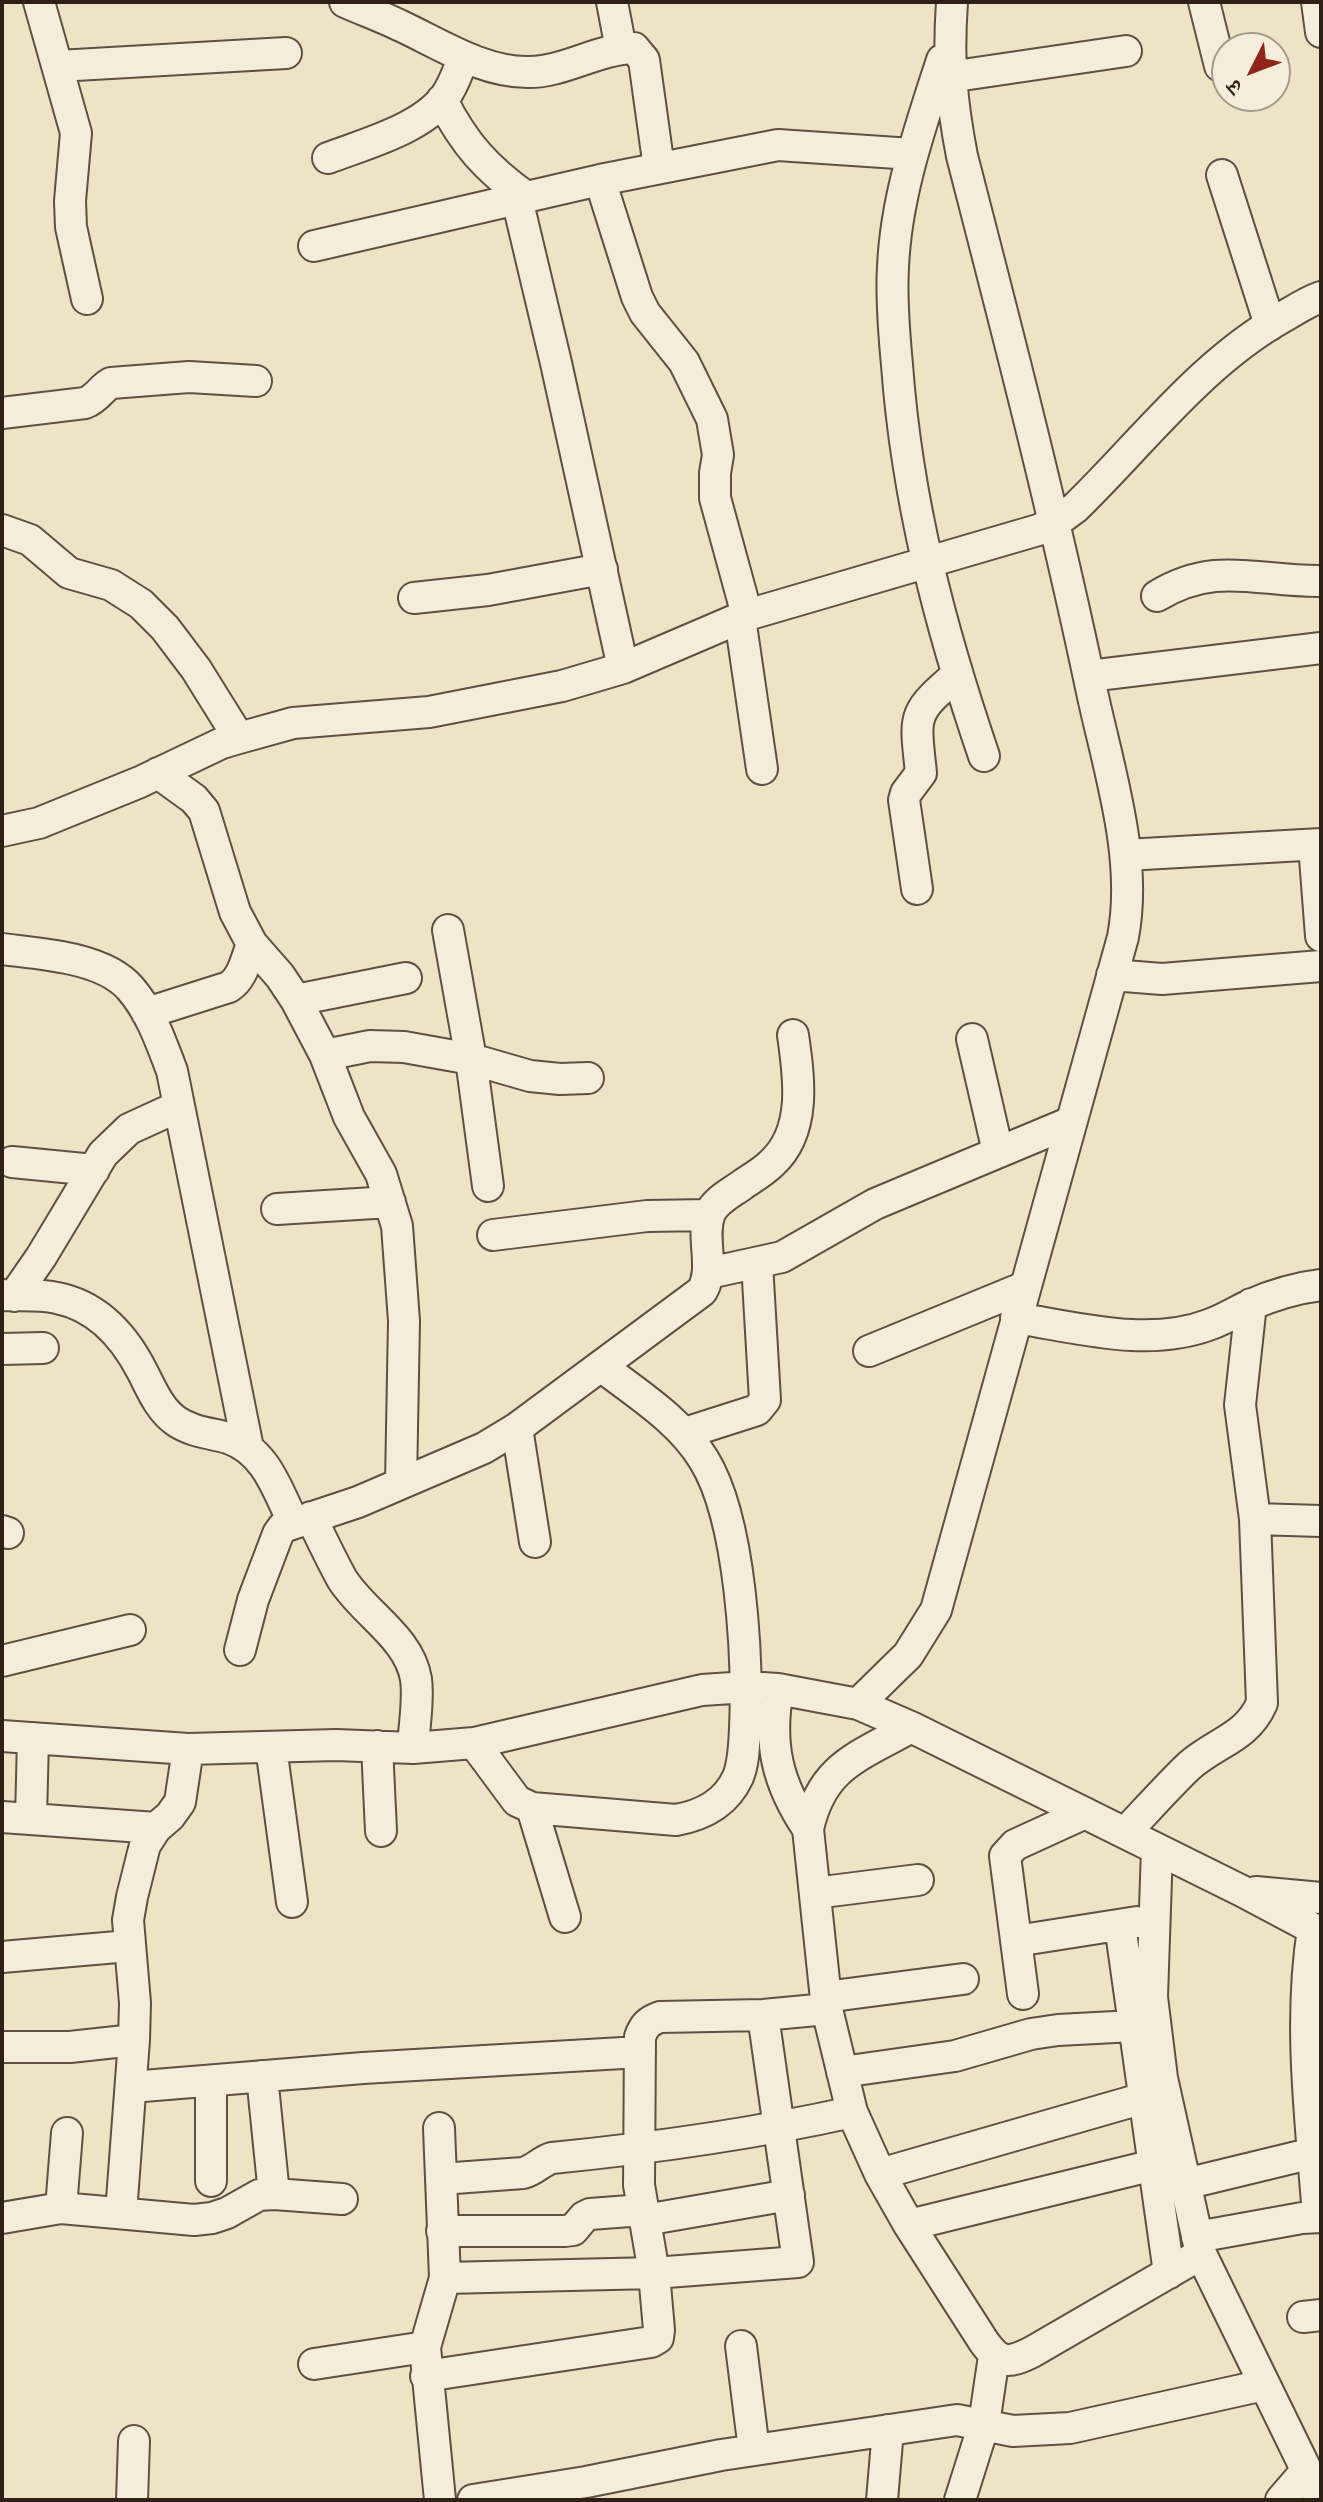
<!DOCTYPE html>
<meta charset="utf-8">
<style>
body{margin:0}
#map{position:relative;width:1323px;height:2502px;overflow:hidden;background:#ece4c5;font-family:"IM FELL Double Pica","Noto Serif Devanagari",serif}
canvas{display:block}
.frame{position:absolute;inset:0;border:4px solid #2e1f17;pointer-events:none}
.north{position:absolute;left:1211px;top:32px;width:80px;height:80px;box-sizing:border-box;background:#f3edd9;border:2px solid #a49b8b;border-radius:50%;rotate:228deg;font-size:22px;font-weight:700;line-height:32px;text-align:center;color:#2e1f17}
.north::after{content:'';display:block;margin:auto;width:28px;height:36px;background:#8f2418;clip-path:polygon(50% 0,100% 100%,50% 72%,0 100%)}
</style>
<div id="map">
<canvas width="1323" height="2502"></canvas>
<div class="frame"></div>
<div class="north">उ</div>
</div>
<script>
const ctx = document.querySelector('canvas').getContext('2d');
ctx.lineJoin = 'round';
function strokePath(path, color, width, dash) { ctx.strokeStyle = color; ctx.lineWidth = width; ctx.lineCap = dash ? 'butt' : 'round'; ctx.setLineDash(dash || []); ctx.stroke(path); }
const minor = new Path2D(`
 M39,2L76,133L70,201L71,227L87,299
 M345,2C363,10 383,17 401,26C440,44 482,72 527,72C563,73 597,49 634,48L644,60L659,168
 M612,2L621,49
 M1204,2L1220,66
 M1317,2L1321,32
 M942,60C920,128 896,196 893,267C891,299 894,333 897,365C907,501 940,627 984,756
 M58,66L286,53
 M949,77L1126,51
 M442,100C464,144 487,169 526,197
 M328,158C365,144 421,129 445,97C454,85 458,70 464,57
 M1222,175L1270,325
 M600,180L637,297L645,313L684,362L712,419L718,455L715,473V498L747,615
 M517,199L556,363L623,668
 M314,246L600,180L778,145L912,154
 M2,413L85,403C98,398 100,389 111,383L189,377L256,381
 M2,530L30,540L69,573L111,585L141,604L165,628L196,669L239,738
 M1157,596C1216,560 1258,582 1321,581
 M414,598L488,590L602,569
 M740,618L762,769
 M1089,676L1321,648
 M158,773L194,799L204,811L235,912L252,944L280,976L296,1000L325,1055L349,1117L381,1174L397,1226L404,1321L401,1483
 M2,831L39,823L140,782L222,743L239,738L293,723L429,712L562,686L623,668L747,615L1038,530L1056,522L1075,508C1142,443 1201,363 1283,317C1295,310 1307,302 1321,297
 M1314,845L1321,936
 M1126,855L1321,844
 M917,889L904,800L906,793L921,773C915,715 911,714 957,675
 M448,930L471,1059L488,1186
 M2,949C41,954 103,957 130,988C151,1012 161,1042 172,1071L248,1448
 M1112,975L1162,979L1321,966
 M296,1000L406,978
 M147,1013L229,987C243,978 246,959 252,944
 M972,1039L998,1152
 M325,1055L370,1046L404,1047L471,1059L530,1076L560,1079L588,1078
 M12,1162L94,1170
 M277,1209L390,1202
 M493,1235L647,1216L709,1215
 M709,1273L782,1257L875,1204L1071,1122
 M2,1295C20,1296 40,1294 57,1298C97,1306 124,1336 142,1371C151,1388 159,1409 176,1421C192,1432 210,1433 228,1438C266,1451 277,1489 293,1522
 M14,1296L41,1257L103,1154L129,1129L177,1107
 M1016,1318C1080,1328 1149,1348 1211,1324C1225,1319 1237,1311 1250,1305C1273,1295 1296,1288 1321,1285
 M2,1349L43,1348
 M869,1351L1025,1287
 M517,1428L535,1542
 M685,1433L757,1410L765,1400L757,1263
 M311,1517C321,1538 331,1559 342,1579C364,1614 409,1637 416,1679C419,1700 414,1726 413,1748
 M1255,1519L1321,1521
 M2,1531L8,1533
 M240,1650L253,1600L278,1534L283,1527L358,1502L484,1448L517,1428L702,1291C716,1267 700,1238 710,1213C716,1200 731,1193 742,1185C752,1178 763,1172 772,1163C807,1131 799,1077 793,1035
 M2,1661L130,1630
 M778,1689C768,1744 777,1783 808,1829
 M858,1704L908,1655L936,1610L1123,937C1138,858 1109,771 1092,692C1054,512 1008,334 962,156C951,99 948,60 952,2
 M911,1727C859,1757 822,1765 808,1829L827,2009L852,2112L880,2174L909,2225L984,2342C1000,2364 1008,2364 1032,2352L1201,2254
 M2,1736L188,1749L336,1745L413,1748L474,1743L702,1690L747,1687L778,1689L858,1704L911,1727L1242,1891L1321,1933
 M474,1743L517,1801L532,1808L676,1820C704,1815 726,1803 738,1777C744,1762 744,1745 745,1729C748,1658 741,1520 704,1460C680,1420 637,1394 601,1366
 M377,1746L381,1831
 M271,1747L292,1902
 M532,1808L565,1917
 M2,1817L156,1828
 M31,1819L33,1738
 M1125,1833C1146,1811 1167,1787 1189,1766C1216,1742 1247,1738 1262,1703L1255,1519L1240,1405L1251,1304
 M1157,1849L1152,1997L1162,2078L1201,2254L1321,2500
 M1256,1892L1321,1898
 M815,1893L918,1880
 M1120,1925L1169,2273
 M1313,1929C1298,2024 1311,2121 1318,2216
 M1016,1941L1137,1922
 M2,1957L129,1946
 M1023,1994L1005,1856L1015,1845L1085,1813
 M825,1997L963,1979
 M2,2047H70L134,2040
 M842,2072L955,2056L1031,2034L1058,2030L1134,2026
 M262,2076L274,2194
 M131,2087L363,2068L640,2052
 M439,2128L445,2278L425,2347L440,2500
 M880,2174L1144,2098
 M441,2179L523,2173C535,2170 541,2161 552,2158C653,2148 753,2134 852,2112
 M211,2181V2081
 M1185,2184L1313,2153
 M61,2208L67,2133
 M121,2213L134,2040L135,2003L128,1920L132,1897L145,1845L156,1828L170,1816L180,1802L188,1749
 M2,2218L61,2208L194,2220L212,2218L227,2213L259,2195L274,2194L342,2199
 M645,2220L789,2195
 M909,2225L1154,2165
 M442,2231H565L573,2230L584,2217L590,2214L643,2210
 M1197,2237L1302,2218L1321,2217
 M445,2278L654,2273L798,2262L763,2015
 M1303,2317L1321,2315
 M741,2346L754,2450
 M314,2364L425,2347
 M426,2376L651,2342L658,2338L659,2330L654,2273L639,2185L640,2037C644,2025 649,2021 660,2017L763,2015L827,2009
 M132,2500L134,2441
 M473,2500L586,2482L721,2455L957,2420L1013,2431L1070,2428L1264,2385
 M882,2500L888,2430
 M960,2500L984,2424L994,2356
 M1281,2500L1306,2471`);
strokePath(minor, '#5e5042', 34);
strokePath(minor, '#f3edd9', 30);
</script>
